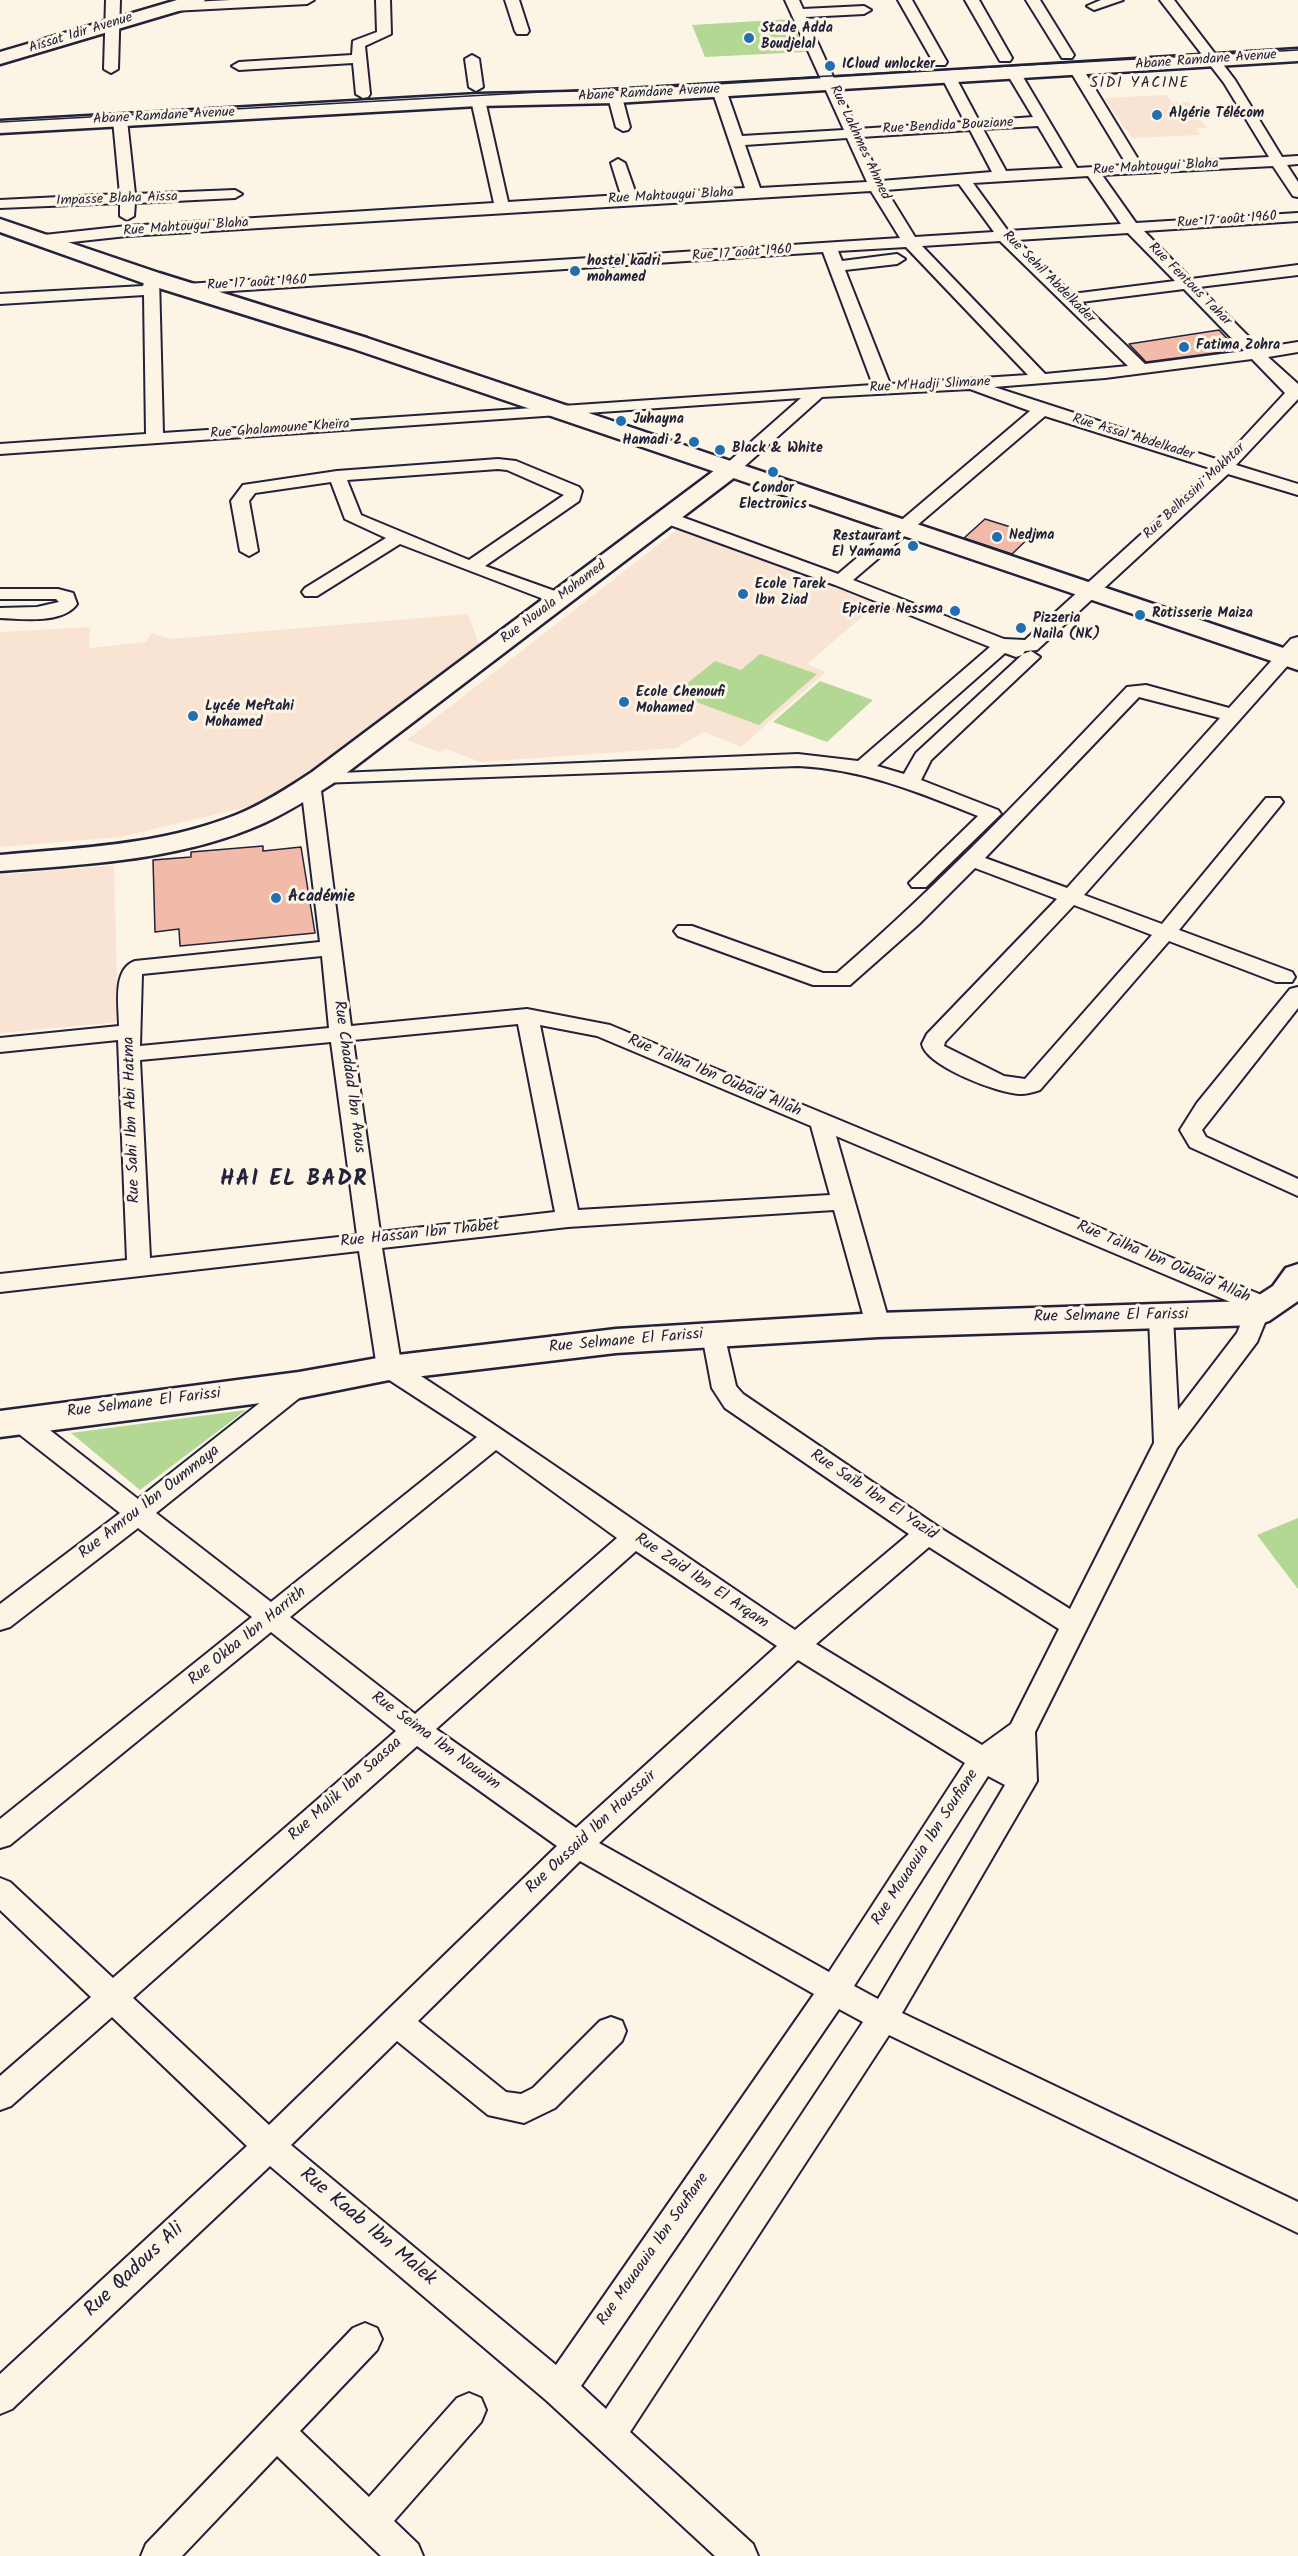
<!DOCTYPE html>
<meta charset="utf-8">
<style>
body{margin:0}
canvas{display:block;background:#fcf5e5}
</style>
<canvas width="1298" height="2556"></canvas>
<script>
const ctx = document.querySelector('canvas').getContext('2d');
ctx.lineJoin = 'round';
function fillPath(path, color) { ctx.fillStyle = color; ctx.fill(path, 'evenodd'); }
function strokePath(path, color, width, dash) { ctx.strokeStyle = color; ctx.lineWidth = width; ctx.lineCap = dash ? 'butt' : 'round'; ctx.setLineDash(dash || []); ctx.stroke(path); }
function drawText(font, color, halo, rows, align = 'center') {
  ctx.font = font + ' Kalam,sans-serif'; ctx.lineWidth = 6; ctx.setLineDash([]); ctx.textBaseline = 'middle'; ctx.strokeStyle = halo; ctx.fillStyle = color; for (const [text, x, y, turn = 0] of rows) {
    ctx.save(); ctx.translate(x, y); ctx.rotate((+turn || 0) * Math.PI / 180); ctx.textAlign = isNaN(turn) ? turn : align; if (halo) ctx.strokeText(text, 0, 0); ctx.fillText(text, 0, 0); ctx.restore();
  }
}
fillPath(new Path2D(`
 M1166,95L1172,102H1189L1207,128H1196L1200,135L1132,138L1104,98Z
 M681,527L883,599L807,664L826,672L741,747L704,732L676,748L481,762L446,749L439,752L407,740Z
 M468,614L480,648L264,803L120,837L0,847V632L90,627L89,648L146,642L151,633L171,639Z
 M114,865L118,1022L0,1033V875Z`), '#f9e3d3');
fillPath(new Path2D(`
 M792,19L805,52L705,57L692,25Z
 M760,654L817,674L759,725L674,694L715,661L741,670Z
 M820,681L873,700L827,742L773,722Z
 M246,1410L140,1490L71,1433Z
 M1298,1518V1589L1257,1535Z`), '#b2d894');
const building = new Path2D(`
 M1219,330L1238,350L1146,362L1129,344Z
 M985,519L1033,534L1012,554L964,538Z
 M263,846V851L301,847L315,933L180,946L179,929L155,932L153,860L191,857V852Z`);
fillPath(building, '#f2baa8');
strokePath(building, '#22223b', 1.5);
const street = new Path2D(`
 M106,0H120L118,69L111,73L104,69Z
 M231,0H314L307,4L172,11L165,7L172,3Z
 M376,0H390L391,34L365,46L370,94L368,97L363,98L356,94L353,63L239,70L232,66L239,62L352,55L353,41L377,32Z
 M505,0H519L529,31L527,34H517L515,31Z
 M785,0H799L803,9L864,6L871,10L864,14L806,17L857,129L965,122L941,76L948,72L955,76L979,121L1033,117L1006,72L1013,68L1020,72L1077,168L1127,165L1069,69L1076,65L1083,69L1141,164L1269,157L1224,83L1160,0H1174L1235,80L1282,157L1298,156V164L1287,165L1298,182V197L1293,196L1273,166L1102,175L1136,223L1298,213V221L1144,231L1191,279L1298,265V275L1199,287L1260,348L1298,342V352L1268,357L1298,384V399L1236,465L1298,484V495L1228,474L1037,650L1025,651L1023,654L1031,651L1040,657L931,760L921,780L998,810L1001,814L926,887H912L909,883L978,816C918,792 863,769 798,766L320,783L351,1026L527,1009L610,1025L1276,1301L1279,1307L1276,1313L1268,1315L1257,1342L1177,1448L1035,1732L1037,1781L902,2013L1298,2202V2233L889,2035L630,2432L753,2544L758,2556H715L547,2401L270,2166L12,2409L0,2414V2374L247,2146L112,2017L11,2106L0,2110V2076L91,1997L0,1910V1878L10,1882L113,1978L396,1731L271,1632L10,1845L0,1848V1819L252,1617L138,1528L10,1627L0,1630V1604L120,1513L10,1427L6,1420L10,1413L19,1411L28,1413L138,1499L290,1379L299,1376L308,1379L311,1385L308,1391L156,1513L271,1602L477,1437L380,1374L377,1368L359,1251L0,1292V1274L127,1260L118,1040L0,1052V1038L119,1026C119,1005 112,969 135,961L320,942L301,785L304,781L313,780L315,774L798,754L858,761L990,647L835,585L659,521L656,517L665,512L671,513L838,574L1030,411L970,389L822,397L737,473L731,474L722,469L725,465L801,398L0,454V444L146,434L144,295L0,304V294L143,286L146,275H156L159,278L163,433L873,385L823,252L186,294L178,289L186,284L900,238L871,191L127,236L44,245L36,240L44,235L127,226L494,203L471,100L478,96L485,100L508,202L621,195L611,163L618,159L625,163L636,194L745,188L712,90L714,87H724L726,90L742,136L844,130ZM1038,126L1063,168L1006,171L983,129ZM970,130L992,172L881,181L861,137ZM847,138L867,182L760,188L745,145ZM1088,176L1121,224L1008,231L973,183ZM959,184L994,232L915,237L886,190ZM1128,233L1175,281L1072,294L1017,240ZM1000,241L1128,366L1045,374L922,246ZM906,247L1028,375L890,384L845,270L897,264L905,259L897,254L842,261L838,251ZM1184,289L1244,351L1145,364L1081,302ZM1252,359L1285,393L1222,461L994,387L1105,378ZM1045,416L1213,469L1025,640L1004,639L853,580ZM1005,653L1016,657L1022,655L916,753L904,774L877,766ZM322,956L329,1028L140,1046L142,974ZM518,1024L555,1212L380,1232L353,1040ZM540,1025L597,1036L811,1126L830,1195L578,1210ZM331,1042L357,1235L150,1258L140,1060ZM836,1136L1247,1309L1237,1333L1178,1410L1173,1317L1170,1311L1161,1308L1152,1311L1149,1317L1154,1443L1070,1609L937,1526L743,1394L736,1386L723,1329L714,1326L705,1329L702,1335L712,1388L725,1408L909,1534L795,1630C663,1542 534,1449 401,1363L382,1248L568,1227L834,1210L866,1325L869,1331L878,1334L887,1331L890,1325ZM496,1450L617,1538L415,1714L290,1617ZM929,1547L1059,1629L1011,1724L982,1745L816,1644ZM636,1551L777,1646L576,1828L436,1729ZM798,1660L965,1763L829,1972L599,1843ZM417,1746L557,1846L269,2125L133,1998ZM988,1776L1005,1785L878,1999L854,1986ZM580,1861L814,1994L556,2365L291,2145L397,2041L488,2115L524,2123L555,2108L622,2041L626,2031L622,2021L611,2017L600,2021L533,2088L521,2094L506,2092L418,2021ZM839,2009L863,2022L606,2409L581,2386Z
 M898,0H912L947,62L945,65H935Z
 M965,0H979L1012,58L1010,61H1000Z
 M1026,0H1040L1074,55L1072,58H1062Z
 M1101,0H1123L1094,10L1087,6Z
 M472,55L479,59L483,87L476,91L469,87L465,59Z
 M615,93L622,97L630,127L628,130L623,131L616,127L608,97Z
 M120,116L127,120L135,194L235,190L242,194L235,198L135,203L134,216L127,220L120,216V203L0,208V200L120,194L113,120Z
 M498,459L516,461L579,487L582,491L579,501L485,566L566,595L569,599L566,603H554L400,544L317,596H305L302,592L305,588L386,538L345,519L331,482L255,493L249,501L258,551L249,556L240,551L231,501L243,485L337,471ZM498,469L507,470L564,495L469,560L361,515L347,480Z
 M0,589H58L73,593L77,604C63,624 22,619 0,618V608L37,607L59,602L56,599H0Z
 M1298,637V654L1084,895L1162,924L1266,798H1280L1283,802L1280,806L1179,930L1292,972L1295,977L1292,982H1276L1169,941L1040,1090C1034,1092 1027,1094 1021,1094C999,1094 926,1066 922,1044L927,1034L1057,899L975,868L919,924L850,985H813L678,936L674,931L678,926H692L823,973H837C940,884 1033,786 1127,687L1146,685L1229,708L1291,639ZM1139,697L1220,718L1067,888L985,858ZM1074,905L1152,935L1025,1079L1004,1076L944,1046L945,1042Z
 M1298,987V1008L1202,1130L1206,1137L1298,1179V1196L1190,1147L1180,1130L1197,1103L1290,989Z
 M365,2323L377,2328L382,2339L377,2350L300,2431L369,2497L457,2398L469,2393L481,2398L486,2410L481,2422L394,2521L418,2544L423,2556H381L277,2456L182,2556H141L146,2544L353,2328Z`);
const secondary = new Path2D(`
 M177,0H205L202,4L0,64V52Z
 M1298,49V61L615,103L478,106L0,133V121L478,94L615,91Z
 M731,462L739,464L743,469L739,474L332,784C310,798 288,812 264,823C182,860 89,864 0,871V855C79,848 161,845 236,815C263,804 288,788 312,772L723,464Z
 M1298,1264V1301L1269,1321L1257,1325L878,1337L616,1353L389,1380L299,1398L0,1437V1411L299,1372L389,1356L616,1329L878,1313L1250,1301L1273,1286L1286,1268Z`);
const primary = new Path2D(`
 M0,219L159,273L367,338L1298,653V670L351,348L143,283L0,232Z`);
strokePath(street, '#22223b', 4);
strokePath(secondary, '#22223b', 5);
strokePath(primary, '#22223b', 5);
fillPath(street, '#fcf5e5');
fillPath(secondary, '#fcf5e5');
fillPath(primary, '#fcf5e5');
strokePath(new Path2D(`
 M0,122L1298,50`), '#22223b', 1.5);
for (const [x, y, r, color] of [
 [749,38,6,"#1f6fb2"],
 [830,66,6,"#1f6fb2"],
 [1157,115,6,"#1f6fb2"],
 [575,271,6,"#1f6fb2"],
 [1184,347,6,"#1f6fb2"],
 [621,421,6,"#1f6fb2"],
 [694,442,6,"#1f6fb2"],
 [720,450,6,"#1f6fb2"],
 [773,472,6,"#1f6fb2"],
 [997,537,6,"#1f6fb2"],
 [913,546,6,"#1f6fb2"],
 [743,594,6,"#1f6fb2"],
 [955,611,6,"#1f6fb2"],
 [1140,615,6,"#1f6fb2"],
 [1021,628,6,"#1f6fb2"],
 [624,702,6,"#1f6fb2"],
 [193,716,6,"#1f6fb2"],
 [276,898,6,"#1f6fb2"]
]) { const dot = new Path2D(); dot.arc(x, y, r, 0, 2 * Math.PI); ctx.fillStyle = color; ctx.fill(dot); strokePath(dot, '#fcf5e5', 2); }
drawText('bold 14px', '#22223b', '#fcf5e5', [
 ["Stade Adda",761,30],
 ["Boudjelal",761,46],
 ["ICloud unlocker",842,66],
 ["Algérie Télécom",1169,115],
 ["hostel kadri",587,263],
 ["mohamed",587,279],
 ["Fatima Zohra",1196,347],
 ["Juhayna",633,421],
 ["Hamadi 2",682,442,"right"],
 ["Black & White",732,450],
 ["Condor",773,490,"center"],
 ["Electronics",773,506,"center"],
 ["Nedjma",1009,537],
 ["Restaurant",901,538,"right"],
 ["El Yamama",901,554,"right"],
 ["Ecole Tarek",755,586],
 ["Ibn Ziad",755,602],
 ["Epicerie Nessma",943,611,"right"],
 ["Rotisserie Maiza",1152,615],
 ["Pizzeria",1033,620],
 ["Naila (NK)",1033,636],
 ["Ecole Chenoufi",636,694],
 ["Mohamed",636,710],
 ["Lycée Meftahi",205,708],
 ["Mohamed",205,724]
], 'left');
drawText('14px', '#22223b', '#fcf5e5', [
 ["Aïssat Idir Avenue",81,34,-17],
 ["Abane Ramdane Avenue",1206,61,-4],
 ["Abane Ramdane Avenue",649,94,-3],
 ["Abane Ramdane Avenue",164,117,-3],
 ["Rue Bendida Bouziane",948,127,-3],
 ["Rue Lakhmes Ahmed",859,143,65],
 ["Rue Mahtougui Blaha",1156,168,-3],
 ["Rue Mahtougui Blaha",671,197,-3],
 ["Impasse Blaha Aïssa",117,200,-2],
 ["Rue 17 août 1960",1227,221,-4],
 ["Rue Mahtougui Blaha",186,228,-4],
 ["Rue 17 août 1960",742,254,-4],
 ["Rue Sehil Abdelkader",1048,278,45],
 ["Rue 17 août 1960",257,284,-3],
 ["Rue Fentous Tahar",1189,285,45],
 ["Rue M'Hadji Slimane",930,386,-3],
 ["Rue Ghalamoune Kheïra",280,430,-4],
 ["Rue Assal Abdelkader",1133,438,17],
 ["Rue Belhssini Mokhtar",1195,492,-43],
 ["Rue Nouala Mohamed",554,603,-37]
]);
ctx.letterSpacing = '1.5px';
drawText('15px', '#22223b', '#fcf5e5', [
 ["SIDI YACINE",1140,84]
]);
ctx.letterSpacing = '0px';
drawText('bold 16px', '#22223b', '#fcf5e5', [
 ["Académie",288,898]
], 'left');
drawText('16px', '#22223b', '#fcf5e5', [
 ["Rue Chaddad Ibn Aous",348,1077,82],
 ["Rue Talha Ibn Oubaid Allah",714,1077,23],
 ["Rue Sahi Ibn Abi Hatma",133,1120,-92],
 ["Rue Hassan Ibn Thabet",420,1235,-6],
 ["Rue Talha Ibn Oubaid Allah",1163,1263,23],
 ["Rue Selmane El Farissi",1111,1317,-1],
 ["Rue Selmane El Farissi",626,1342,-5],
 ["Rue Selmane El Farissi",144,1404,-7],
 ["Rue Saïb Ibn El Yazid",873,1496,34],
 ["Rue Amrou Ibn Oummaya",150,1503,-38],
 ["Rue Zaid Ibn El Arqam",701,1582,34],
 ["Rue Okba Ibn Harrith",248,1637,-39],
 ["Rue Seima Ibn Nouaim",435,1742,36],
 ["Rue Malik Ibn Saasaa",346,1790,-42],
 ["Rue Oussaid Ibn Houssair",592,1833,-43],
 ["Rue Mouaouia Ibn Soufiane",926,1848,-57],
 ["Rue Mouaouia Ibn Soufiane",654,2250,-55]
]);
drawText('20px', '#22223b', '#fcf5e5', [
 ["Rue Kaab Ibn Malek",367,2228,40],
 ["Rue Qadous Ali",135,2271,-43]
]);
ctx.letterSpacing = '1.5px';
drawText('bold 22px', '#22223b', '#fcf5e5', [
 ["HAI EL BADR",294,1181]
]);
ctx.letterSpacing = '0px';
</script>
